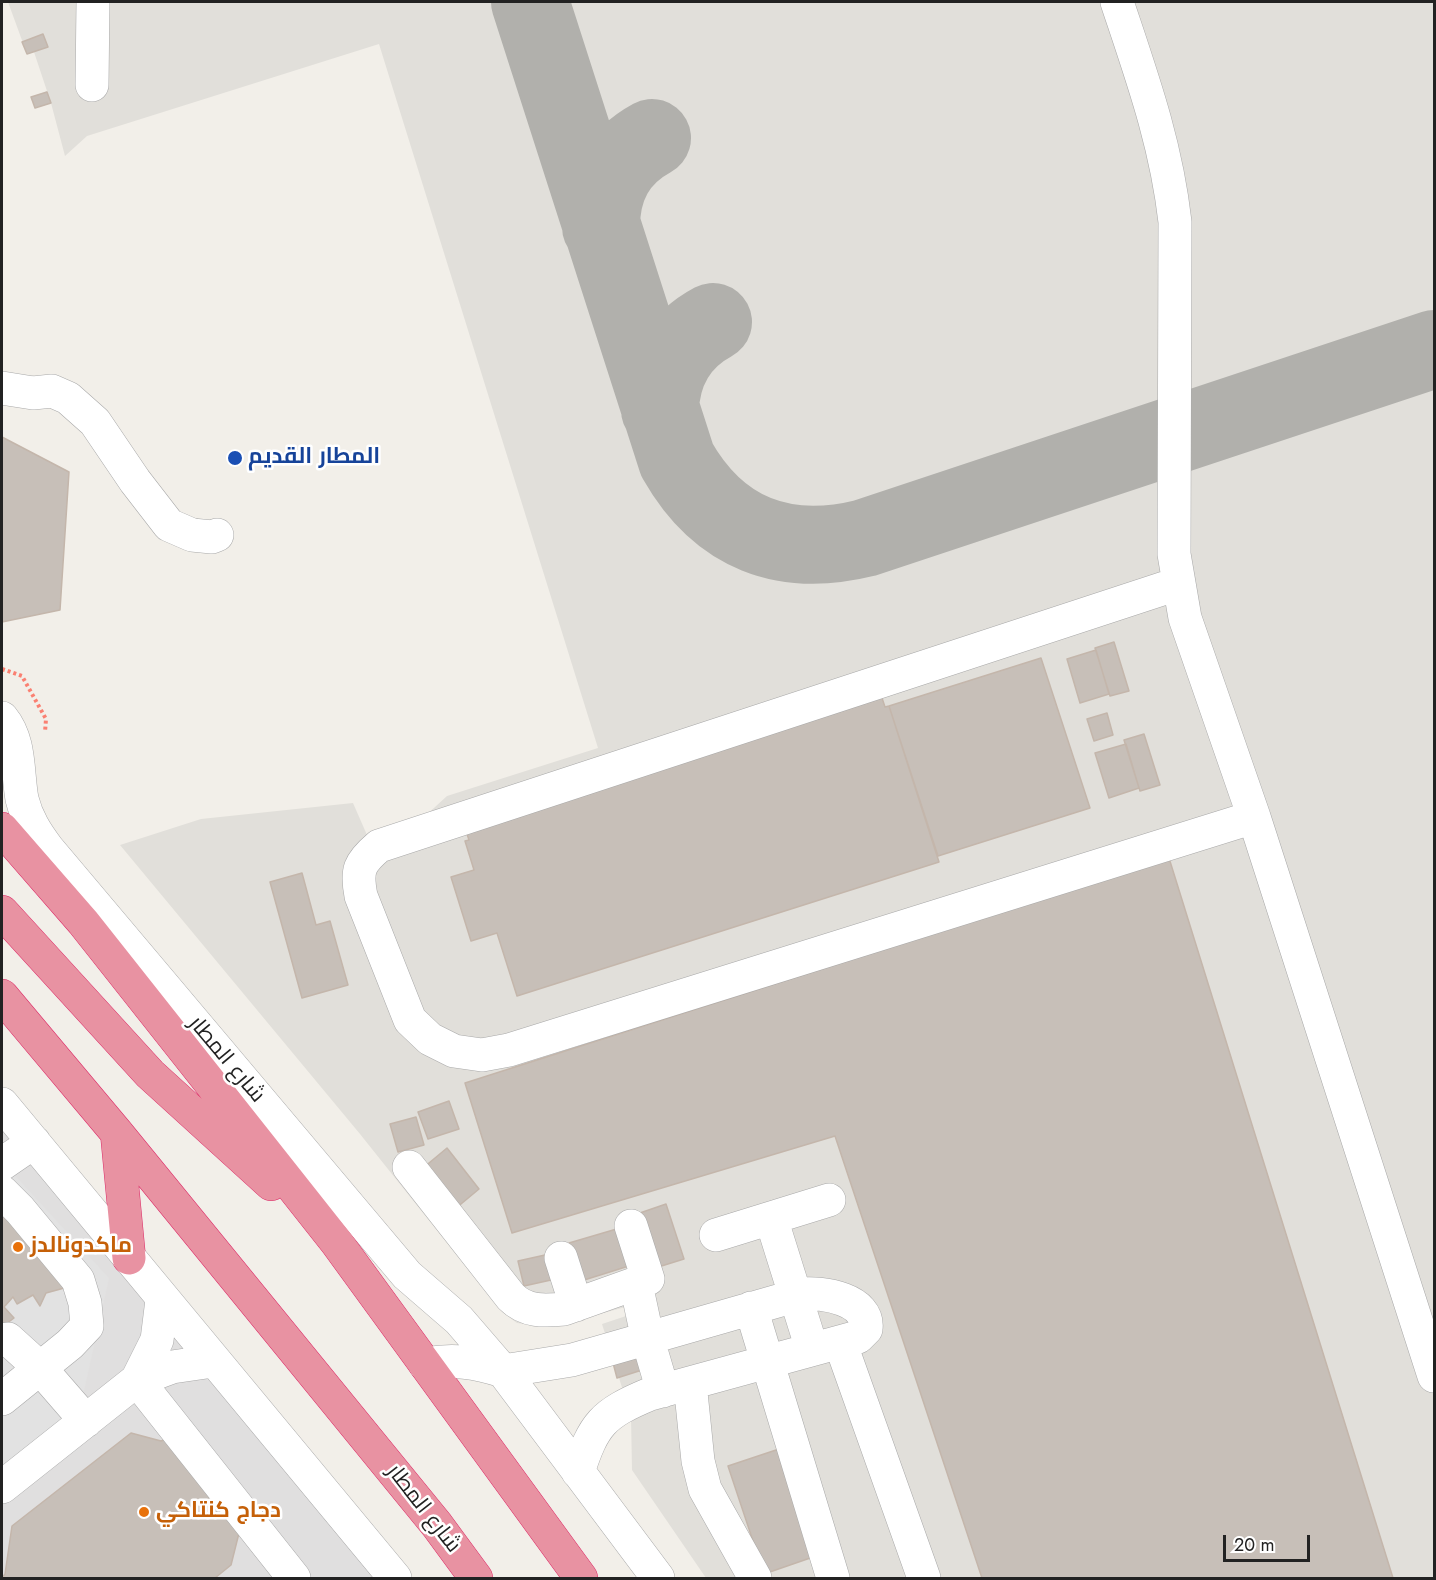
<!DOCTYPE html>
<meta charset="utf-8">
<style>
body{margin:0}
#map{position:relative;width:1436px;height:1580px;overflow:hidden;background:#f2efe9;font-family:Jost,sans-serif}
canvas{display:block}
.frame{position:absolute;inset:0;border:3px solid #222;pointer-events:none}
.scale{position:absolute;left:1223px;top:1535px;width:87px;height:27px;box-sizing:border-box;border:3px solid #222;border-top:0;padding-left:8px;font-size:18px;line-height:21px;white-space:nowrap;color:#222;-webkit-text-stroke:4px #fff;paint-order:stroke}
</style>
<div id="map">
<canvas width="1436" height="1580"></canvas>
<div class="frame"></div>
<div class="scale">20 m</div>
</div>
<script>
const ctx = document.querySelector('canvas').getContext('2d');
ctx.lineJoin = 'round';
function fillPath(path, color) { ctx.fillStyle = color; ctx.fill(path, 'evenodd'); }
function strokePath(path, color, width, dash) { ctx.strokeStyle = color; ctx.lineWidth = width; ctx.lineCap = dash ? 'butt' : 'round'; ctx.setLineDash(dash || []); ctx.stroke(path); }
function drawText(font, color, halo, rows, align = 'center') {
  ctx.font = font + ' Jost,Cairo,sans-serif'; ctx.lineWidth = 5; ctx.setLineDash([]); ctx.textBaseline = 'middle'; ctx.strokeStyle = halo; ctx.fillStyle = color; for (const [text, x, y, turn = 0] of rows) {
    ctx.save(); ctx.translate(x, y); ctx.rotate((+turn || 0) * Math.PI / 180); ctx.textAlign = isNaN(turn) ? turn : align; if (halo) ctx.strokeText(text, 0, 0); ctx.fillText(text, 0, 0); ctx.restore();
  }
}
fillPath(new Path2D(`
 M2,1111L377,1578H2Z`), '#e0dfdf');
fillPath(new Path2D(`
 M8,2H1434V1578H706L632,1470L631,1416L602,1324L632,1314L629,1306L552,1327L517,1323L502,1312L360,1134L120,845L201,819L353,803L367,835L423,818L447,796L598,748L379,44L87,136L65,156L51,103L31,97L47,91L34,52L27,54Z`), '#e1dfda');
fillPath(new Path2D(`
 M2,1161L109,1278L79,1413L2,1471Z`), '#e2e2e2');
strokePath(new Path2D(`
 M530,2L677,460C719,534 784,558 865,538L1434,349
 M601,227C601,187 617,157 652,138
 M660,410C661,371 679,340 713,322`), '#b1b0ac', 78);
const building = new Path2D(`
 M43,34L48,47L27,54L22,42Z
 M47,92L51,103L35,108L31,97Z
 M2,437L69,472L60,610L2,622Z
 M1114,642L1129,691L1110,696L1095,648Z
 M1096,650L1109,694L1080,703L1067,659Z
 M1041,658L1090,808L938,856L889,706Z
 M879,689L885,707L889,706L939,862L517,996L497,933L471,941L451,877L474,870L465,841L469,840L463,822Z
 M1107,713L1113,735L1094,741L1087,719Z
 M1144,734L1160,785L1140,791L1124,740Z
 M1126,744L1139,788L1109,798L1095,753Z
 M1169,858L1393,1578H982L835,1136L512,1233L465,1083Z
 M302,873L316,925L330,921L348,985L302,998L270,882Z
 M449,1101L459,1129L428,1139L418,1112Z
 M416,1117L424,1145L398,1152L390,1124Z
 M447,1148L479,1189L455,1209L423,1168Z
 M666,1204L684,1259L655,1268L637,1214Z
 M2,1206L68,1287L46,1293L40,1306L33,1295L17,1304L13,1297L4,1307L14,1318L2,1327Z
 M620,1228L632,1265L581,1281L569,1243Z
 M545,1255L551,1280L524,1286L518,1261Z
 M636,1352L642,1370L617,1378L612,1359Z
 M131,1433L161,1441L173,1437L242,1521L231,1565L215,1578H2L5,1574L12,1526Z
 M779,1449L816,1556L764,1574L728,1466Z`);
fillPath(building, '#c7bfb8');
strokePath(building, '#c4b6ab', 1.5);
const minor = new Path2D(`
 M1117,2C1142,77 1166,143 1175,222L1174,554L1185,618L1254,817L1434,1376
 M92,85L93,2
 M2,388L33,393L52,391L68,398L95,422L135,481L169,525L192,535L212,537L217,535
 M1177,584L379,846C359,863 356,870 361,896L410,1020L430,1039L454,1051L482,1055L509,1050L1254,817
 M2,718C21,741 17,772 22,799C27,819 36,833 48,849L407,1275L459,1320L503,1371L572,1360L802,1294C822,1292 870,1299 866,1329L858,1337L650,1394C602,1414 594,1424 578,1472
 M2,1104L395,1578
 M2,1164L34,1142
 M409,1167L511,1297C526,1312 544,1311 564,1309L648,1279L631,1226
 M2,1192L20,1210L78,1280L85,1303L87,1326L70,1344L2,1399
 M771,1218L812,1349
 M716,1235L829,1200
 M561,1258L576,1305
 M636,1284L648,1340L663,1391
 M751,1308L833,1578
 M2,1340L8,1339L40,1368L86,1421
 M840,1342L924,1578
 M425,1364C454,1359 475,1362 503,1371L658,1578
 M137,1380L294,1578
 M137,1380L157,1340L162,1300
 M690,1383L698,1461L705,1489L755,1578
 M2,1487L137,1380L172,1367L213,1361`);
const highway = new Path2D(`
 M2,829L83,922L337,1243L581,1578
 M2,912L150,1074L271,1184
 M2,996L117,1133L437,1525L476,1578
 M117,1133L129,1258`);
strokePath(minor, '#a9a9a9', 34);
strokePath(highway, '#dc2a67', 34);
strokePath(new Path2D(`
 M2,669L22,676L46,719L45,732`), '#fa8072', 4, [3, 3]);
strokePath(minor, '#fff', 33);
strokePath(highway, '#e892a2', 33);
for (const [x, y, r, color] of [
 [235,458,8,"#1a4fb4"],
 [18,1247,6,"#e8710a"],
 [144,1512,6,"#e8710a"]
]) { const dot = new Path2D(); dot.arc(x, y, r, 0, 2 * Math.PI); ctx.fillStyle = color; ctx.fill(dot); strokePath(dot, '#fff', 2); }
drawText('bold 22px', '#164399', '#fff', [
 ["المطار القديم",248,458]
], 'left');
drawText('22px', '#222', '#fff', [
 ["شارع المطار",226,1060,50],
 ["شارع المطار",423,1509,52]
]);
drawText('bold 22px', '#c56008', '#fff', [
 ["ماكدونالدز",30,1247],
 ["دجاج كنتاكي",156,1512]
], 'left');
</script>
